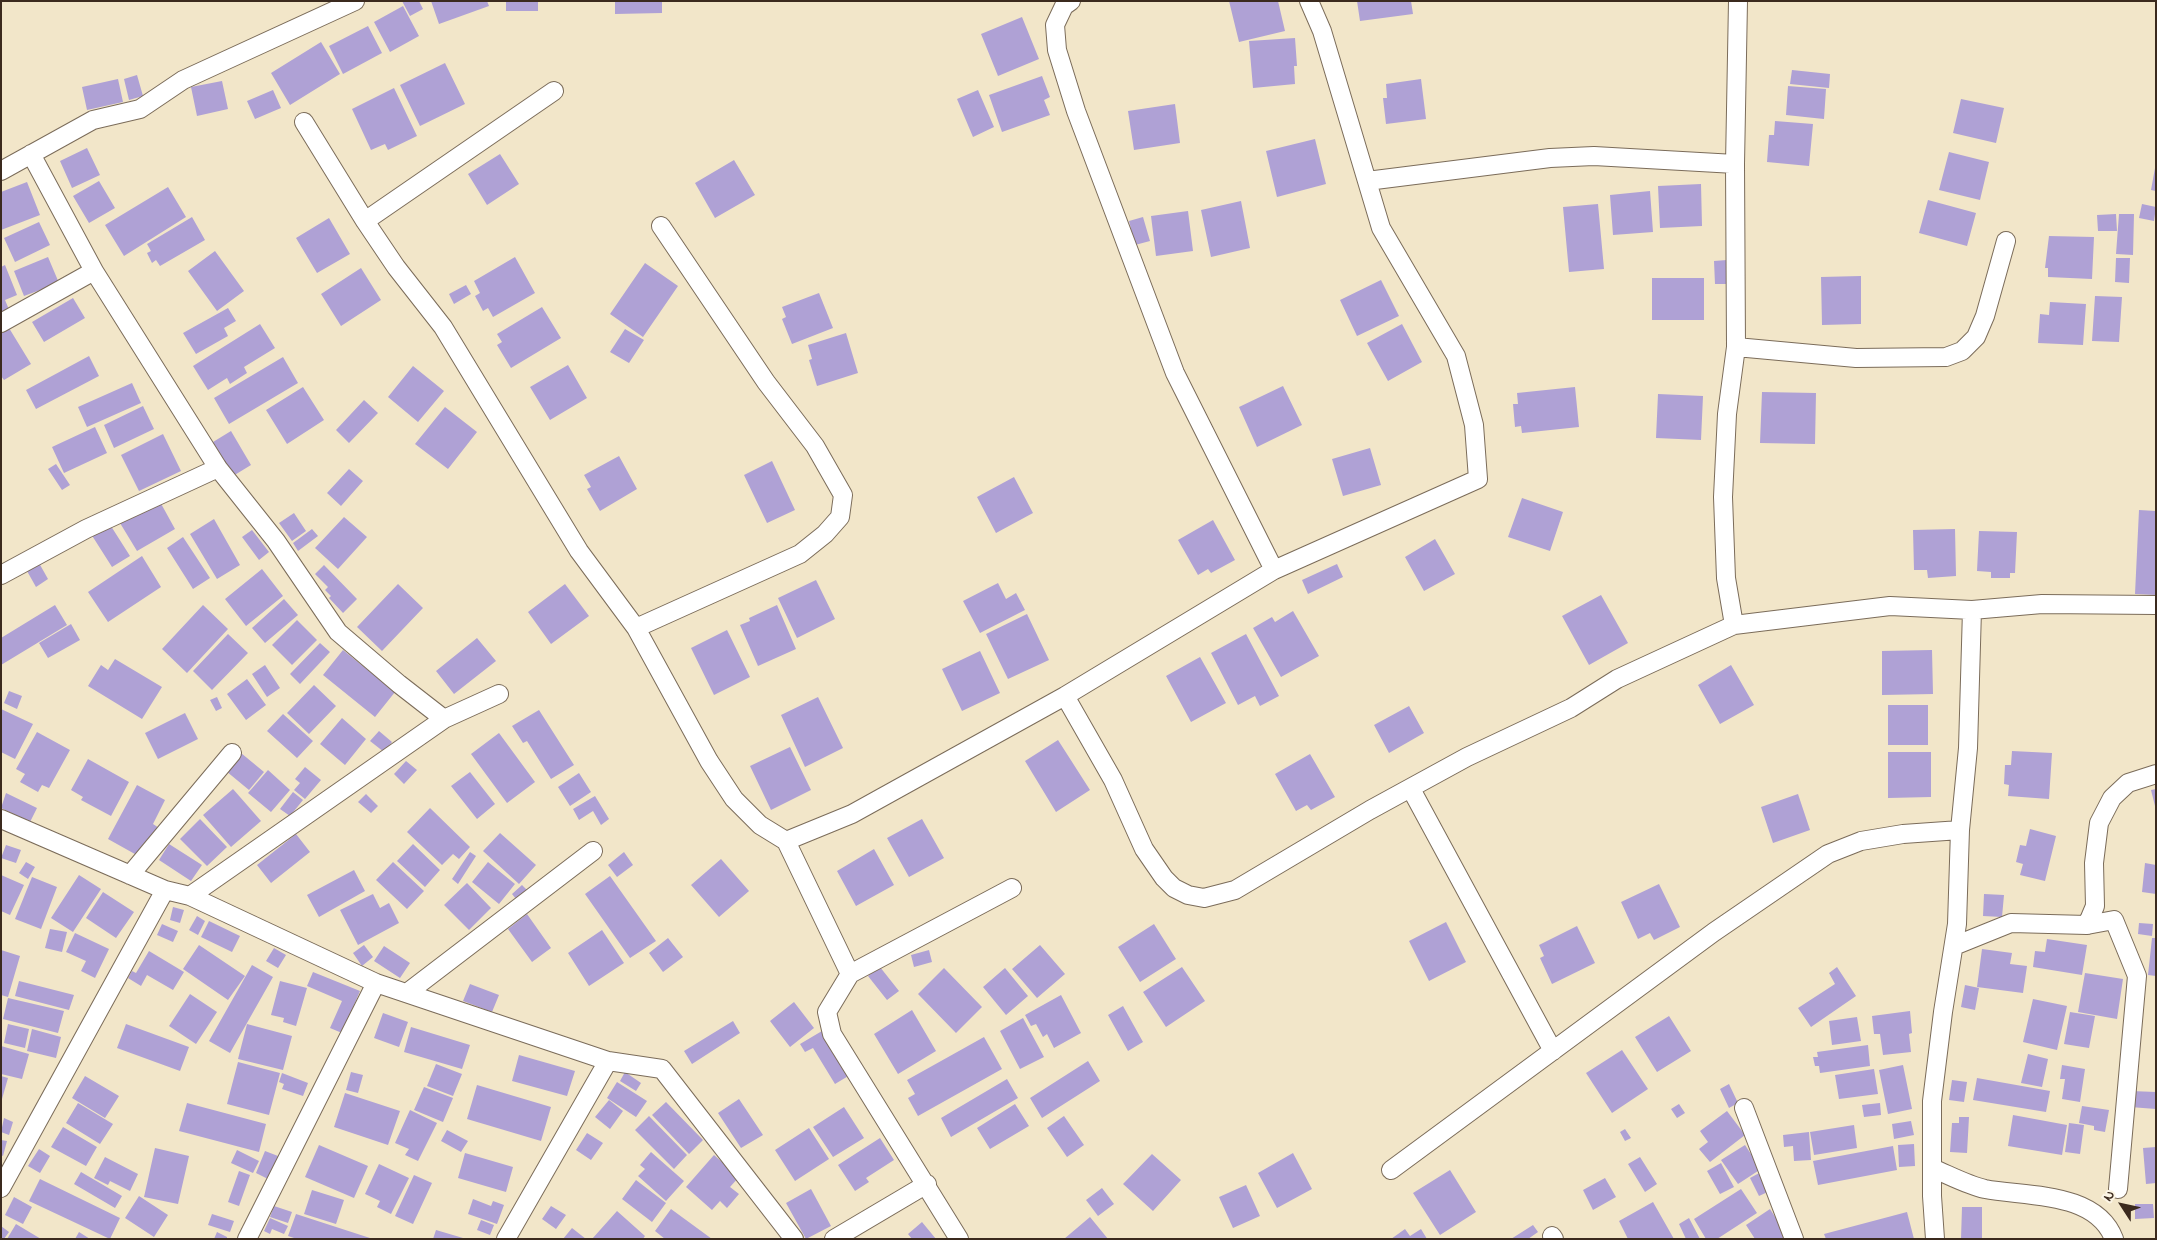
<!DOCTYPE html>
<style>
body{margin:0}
#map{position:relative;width:2157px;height:1240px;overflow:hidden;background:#f2e6c9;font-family:"Indie Flower",sans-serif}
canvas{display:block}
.frame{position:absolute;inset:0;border:2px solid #3b2a1e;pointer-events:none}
.north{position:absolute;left:2097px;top:1180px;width:50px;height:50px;-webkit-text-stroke:4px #fcf5e5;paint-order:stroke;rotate:305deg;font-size:14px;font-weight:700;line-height:20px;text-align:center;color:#3b2a1e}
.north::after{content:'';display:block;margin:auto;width:18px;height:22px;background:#3b2a1e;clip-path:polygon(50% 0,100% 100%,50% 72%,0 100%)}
</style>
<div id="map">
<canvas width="2157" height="1240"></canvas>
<div class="frame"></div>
<div class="north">N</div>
</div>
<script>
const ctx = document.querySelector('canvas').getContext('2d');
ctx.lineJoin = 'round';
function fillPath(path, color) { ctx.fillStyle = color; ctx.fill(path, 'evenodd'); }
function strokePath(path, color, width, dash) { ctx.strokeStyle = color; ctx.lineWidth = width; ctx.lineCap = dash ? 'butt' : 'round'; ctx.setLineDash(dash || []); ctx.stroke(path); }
fillPath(new Path2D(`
 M402,1H419L423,9L410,16Z
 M431,1H487L489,6L439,24Z
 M506,1H538V11H506Z
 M615,1H662V13L615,14Z
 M1229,1H1278L1285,31L1239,42Z
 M1357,1H1411L1413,14L1360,21Z
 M403,6L419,36L390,52L374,22Z
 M1022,17L1039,59L998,76L981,34Z
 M368,26L382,53L343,74L329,46Z
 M1295,38L1297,66H1294L1295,84L1253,88L1249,41Z
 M321,42L340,74L290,105L271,73Z
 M445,63L465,104L420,126L400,85Z
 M1792,70L1830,74L1829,88L1790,84Z
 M137,75L143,96L129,100L124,79Z
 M1042,76L1050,97L1044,100L1050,115L1002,132L989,95Z
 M118,79L123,102L87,110L82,87Z
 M1421,79L1426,119L1386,124L1383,98H1387L1386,84Z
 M222,81L228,109L197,116L191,87Z
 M1788,86L1826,89L1824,119L1786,115Z
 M394,88L417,136L388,150L385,144L371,150L352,109Z
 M273,90L281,108L255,119L247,101Z
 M978,90L994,127L973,137L957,99Z
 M1961,99L2004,108L1996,143L1953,133Z
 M1175,104L1180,143L1134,150L1128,111Z
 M1775,121L1813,124L1809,166L1767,162L1769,135H1774Z
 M1315,139L1326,184L1277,197L1266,151Z
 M87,148L100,175L72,188L60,161Z
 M1949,152L1989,162L1980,200L1939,190Z
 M500,154L519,184L487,205L468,174Z
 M734,160L755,195L715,218L695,183Z
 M2155,168H2156V191L2151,190Z
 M99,181L115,208L89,223L73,196Z
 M27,182L40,215L1,230V192Z
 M1701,184L1702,226L1660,228L1658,186Z
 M168,187L186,217L124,256L105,225Z
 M1650,191L1653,232L1613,235L1610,195Z
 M1928,200L1976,213L1967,246L1919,233Z
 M1241,201L1250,248L1211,257L1201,210Z
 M1598,204L1604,269L1569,272L1563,207Z
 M2142,204L2156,207L2154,221L2139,218Z
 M1188,211L1193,251L1156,256L1151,216Z
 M2116,214L2117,231H2098L2097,215Z
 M2119,214H2134L2133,255L2116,254Z
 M192,217L205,240L160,266L156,260L152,263L147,253L151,251L147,244Z
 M1143,217L1150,241L1135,245L1129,221Z
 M329,218L350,254L317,273L296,238Z
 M39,222L50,245L15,262L4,238Z
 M2049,236L2094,237L2092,279L2048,277V268H2045Z
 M215,251L244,291L217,311L188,271Z
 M48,257L59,283L24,296L14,271Z
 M515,257L535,293L493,317L488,308L483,311L475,296L480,293L474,281Z
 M2116,258H2130L2129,283L2115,282Z
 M1727,260L1728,284H1715L1714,261Z
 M645,263L678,286L643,337L610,314Z
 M5,265L17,295L5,300L10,312L1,316V267Z
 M361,268L381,300L341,326L321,294Z
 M1861,276V324L1822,325L1821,277Z
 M1652,278H1704V320H1652Z
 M1381,280L1399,316L1357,336L1340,300Z
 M466,285L471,294L454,304L449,294Z
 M819,293L833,328L792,344L782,319L786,317L782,307Z
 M2095,296L2122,297L2119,342L2092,341Z
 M73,298L85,318L44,342L32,322Z
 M2050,302L2086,304L2083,345L2038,343L2040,314L2049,315Z
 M542,307L561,338L511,368L497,345L502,342L497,334Z
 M228,308L236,321L224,328L228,336L196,354L183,333Z
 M260,324L275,348L244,367L247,373L230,384L227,378L208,390L193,366Z
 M1402,324L1422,362L1388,381L1367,343Z
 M9,328L31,364L4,380L1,376V333Z
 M625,329L644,340L629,363L610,352Z
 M846,333L858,373L817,386L809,360L812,359L808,345Z
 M89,356L99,376L36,409L26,390Z
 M283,357L298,383L229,424L214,398Z
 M568,365L587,398L550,420L530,387Z
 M413,366L444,391L418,422L388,397Z
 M132,383L141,403L87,427L78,407Z
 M1283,386L1302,425L1257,447L1239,407Z
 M303,387L324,420L287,444L266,410Z
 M1575,387L1579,427L1522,433L1521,426L1515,427L1513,404H1518L1517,393Z
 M1762,392L1816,393L1815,444L1760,443Z
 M1658,394L1703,396L1701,440L1656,438Z
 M364,400L378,413L349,443L336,430Z
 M143,406L154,429L114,448L104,425Z
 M445,407L477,432L448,469L415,444Z
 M95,427L107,453L64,473L52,447Z
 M231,431L251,465L233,476L213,442Z
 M163,434L181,471L139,491L121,455Z
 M1370,448L1381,485L1343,496L1332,459Z
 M619,456L637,489L600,511L587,489L591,487L584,475Z
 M772,461L795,510L767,523L744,475Z
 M56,464L70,485L62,490L48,469Z
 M349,469L363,481L341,506L327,493Z
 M1014,477L1033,513L996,533L977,497Z
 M1522,498L1563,512L1550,551L1508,537Z
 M159,500L175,529L137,551L120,523Z
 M2139,510L2156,511V595L2135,594Z
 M294,513L306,531L292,541L279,523Z
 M344,517L367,537L338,569L315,548Z
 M214,519L240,565L217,579L190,534Z
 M1213,520L1235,560L1211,573L1208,569L1198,575L1178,540Z
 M109,523L130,556L112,567L91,534Z
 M312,529L318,536L298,551L293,543Z
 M1955,529L1956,576L1928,578L1927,570H1914L1913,530Z
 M252,530L269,552L259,560L242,537Z
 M1979,531L2017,532L2015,573H2010V578H1991V572L1977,571Z
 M183,537L210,578L193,589L167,548Z
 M1435,539L1455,574L1424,591L1405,557Z
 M142,556L161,587L108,622L88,592Z
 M39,563L48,579L36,587L27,571Z
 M1337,564L1343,577L1308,594L1302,580Z
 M324,565L357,599L343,613L329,598L331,596L325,590L328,587L315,574Z
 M262,569L283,596L246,626L225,599Z
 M816,580L835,619L797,638L778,598Z
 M998,583L1006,599L1016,593L1025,610L980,633L963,601Z
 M398,584L423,608L382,651L357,627Z
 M565,584L589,616L551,644L528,612Z
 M1601,595L1628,643L1589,665L1562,616Z
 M284,599L298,615L265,643L252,628Z
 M55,605L67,625L1,665V638Z
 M203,605L228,629L187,673L162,649Z
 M777,605L796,649L758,666L740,625L750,621L749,618Z
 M1293,611L1319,656L1281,677L1253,628L1272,617L1275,622Z
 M1027,614L1049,660L1008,679L986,634Z
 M297,620L317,640L292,665L272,645Z
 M71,624L80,640L48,658L39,643Z
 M727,630L750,677L714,695L691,648Z
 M228,634L248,653L212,690L193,671Z
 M1246,634L1279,696L1260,706L1255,696L1238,705L1211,653Z
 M477,638L496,661L454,694L436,671Z
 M320,643L330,652L300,684L290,674Z
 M343,650L395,692L375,717L323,675Z
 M1932,650L1933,694L1882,695V651Z
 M980,651L1000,693L962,711L942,669Z
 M1200,657L1226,703L1191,722L1166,676Z
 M115,659L162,687L142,719L88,686L101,665L108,670Z
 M265,665L280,688L267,697L252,674Z
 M1731,665L1754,705L1720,724L1698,685Z
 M247,679L266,705L246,720L227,694Z
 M314,685L336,706L309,734L287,713Z
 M9,691L22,696L17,709L4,703Z
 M217,697L222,708L216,711L210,700Z
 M818,697L843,748L805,767L781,715Z
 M1888,705H1928V745H1888Z
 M1409,706L1424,733L1389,753L1374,725Z
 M1,709L33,724L15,759L1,752Z
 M539,710L574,765L551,779L527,741L523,743L512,726Z
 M185,713L198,739L158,759L145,733Z
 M283,714L313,741L297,758L267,731Z
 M342,718L366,739L345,765L320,744Z
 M379,731L392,742L384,752L370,741Z
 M37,732L70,750L49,788L42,785L38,792L20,782L25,774L16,769Z
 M499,733L535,782L507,803L471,754Z
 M1058,740L1090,790L1056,812L1025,761Z
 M790,747L811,790L771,810L750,766Z
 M2012,751L2052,753L2049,799L2008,796L2009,785L2004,784L2005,765H2011Z
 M1888,752H1931V797L1888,798Z
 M241,753L264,772L249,790L226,771Z
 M1310,754L1335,797L1311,810L1307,805L1296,811L1275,774Z
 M88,759L129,782L111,816L81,800L83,797L71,790Z
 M406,761L417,770L404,784L394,774Z
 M305,767L321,780L305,799L294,790L300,783L295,779Z
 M268,770L290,790L271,812L248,793Z
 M470,772L495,804L477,819L451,786Z
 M579,773L591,792L570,806L558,787Z
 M137,785L165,800L153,824L159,828L142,858L108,839Z
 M233,789L261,821L231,847L203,815Z
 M2156,789V806H2155L2151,790Z
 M293,792L303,800L290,816L280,809Z
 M6,793L37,808L30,822L1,808Z
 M366,794L378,806L371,813L358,802Z
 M1798,794L1810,830L1773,843L1761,807Z
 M595,796L609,819L601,825L593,811L579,820L573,809Z
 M430,808L470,847L459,859L453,854L442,865L407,832Z
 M200,819L227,847L207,866L180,839Z
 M922,819L944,858L909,877L887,838Z
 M2030,829L2056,836L2045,881L2020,875L2023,864L2016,862L2020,845L2026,846Z
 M500,833L536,865L519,884L483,851Z
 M296,834L310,852L271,883L257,865Z
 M169,844L202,865L191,881L159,860Z
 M413,844L440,870L425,887L397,861Z
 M6,845L21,850L16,863L1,858Z
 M874,849L894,885L856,906L837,871Z
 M470,852L476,856L458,884L452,879Z
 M624,852L633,865L617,877L608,865Z
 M721,859L749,891L719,917L691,885Z
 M26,862L35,867L28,879L19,873Z
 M393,862L424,891L407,909L376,880Z
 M488,862L515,884L499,904L472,882Z
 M2145,863L2156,865V894L2142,892Z
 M354,870L365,891L319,917L307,895Z
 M1,875L24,885L10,915L1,911Z
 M79,875L101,889L73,932L51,918Z
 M610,876L656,941L630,958L585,894Z
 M32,877L57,887L41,929L15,919Z
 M467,883L491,908L469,930L444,905Z
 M1659,884L1680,927L1654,940L1650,933L1638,939L1621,902Z
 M522,885L527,890L516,899L512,894Z
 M103,892L134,912L116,938L86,918Z
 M373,894L380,908L389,903L399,923L358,945L340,910Z
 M1984,894L2004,895L2002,917L1983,916Z
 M173,907L184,910L180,923L170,920Z
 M527,914L551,948L532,962L508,929Z
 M197,916L205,921L198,935L189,930Z
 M209,921L240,936L232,952L201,937Z
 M1446,922L1466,962L1429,981L1409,941Z
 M2139,923L2153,924L2152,936L2138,934Z
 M162,924L178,931L173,942L157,935Z
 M1154,924L1176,959L1140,982L1118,947Z
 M1577,926L1595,963L1552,984L1540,958L1544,956L1539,945Z
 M50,929L67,932L62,952L45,948Z
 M602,930L624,963L589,986L568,953Z
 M75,933L109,949L95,978L81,971L86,961L66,952Z
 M668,938L683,957L663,972L649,953Z
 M2152,938H2156V976L2148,975Z
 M2047,939L2087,945L2082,975L2033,967L2035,951L2045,952Z
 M199,945L245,976L228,1000L183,969Z
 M364,945L373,957L362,966L353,953Z
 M1040,945L1065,974L1037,998L1012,969Z
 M384,946L410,963L400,978L374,961Z
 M274,948L286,955L278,968L266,961Z
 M1982,949L2012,953L2010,964L2027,966L2023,993L1977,987Z
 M1,950L20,956L8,997L1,995Z
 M929,950L932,962L914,967L911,955Z
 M149,951L184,972L173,990L147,975L141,986L128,978L132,971L136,973Z
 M252,965L273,977L230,1053L209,1041Z
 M880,967L899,991L887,1000L868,976Z
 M1182,967L1205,1001L1166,1027L1143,992Z
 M1837,967L1856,996L1811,1027L1798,1008L1835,984L1829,973Z
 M944,968L982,1007L956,1033L918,994Z
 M1005,968L1028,996L1006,1015L983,987Z
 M313,972L360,991L342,1033L330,1028L342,1001L307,986Z
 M2085,973L2123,979L2117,1019L2078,1012Z
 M19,981L74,995L69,1010L15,996Z
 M280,981L307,988L296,1026L283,1022L284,1018L271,1015Z
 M470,984L499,995L492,1012L463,1001Z
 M1965,985L1979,988L1975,1010L1961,1007Z
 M190,994L217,1012L196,1044L169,1026Z
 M1061,995L1081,1033L1054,1048L1047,1034L1043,1037L1036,1024L1031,1026L1025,1015Z
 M8,998L64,1011L58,1033L3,1019Z
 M2033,999L2067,1006L2057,1050L2023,1042Z
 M794,1002L814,1028L790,1047L770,1021Z
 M1123,1006L1143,1042L1128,1051L1108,1015Z
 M912,1010L936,1051L898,1074L874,1034Z
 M1910,1011L1912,1033L1909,1034L1911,1052L1883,1055L1880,1034H1874L1872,1016Z
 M2070,1012L2095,1016L2089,1048L2064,1044Z
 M383,1013L408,1022L399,1047L374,1038Z
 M1669,1016L1691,1051L1657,1072L1635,1037Z
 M1857,1017L1861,1041L1832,1045L1829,1021Z
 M1023,1018L1044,1057L1020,1069L1000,1031Z
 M733,1021L740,1033L692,1064L684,1051Z
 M8,1024L29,1029L25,1048L4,1043Z
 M126,1024L189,1047L180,1071L117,1048Z
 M247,1024L292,1036L283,1070L238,1059Z
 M411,1027L470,1045L462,1069L404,1052Z
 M32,1029L61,1037L56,1058L27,1051Z
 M822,1031L850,1075L835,1084L813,1048L805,1052L800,1044Z
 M984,1037L1002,1069L918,1116L908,1098L915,1094L907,1080Z
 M1868,1045L1870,1066L1820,1073L1819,1066H1815L1813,1057H1818L1817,1052Z
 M1,1046L29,1054L22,1079L1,1074Z
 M1622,1050L1648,1089L1612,1113L1586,1073Z
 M2028,1054L2048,1059L2042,1087L2021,1083Z
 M519,1055L575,1071L567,1096L512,1081Z
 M1088,1061L1100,1081L1042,1118L1030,1098Z
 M238,1062L280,1073L269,1115L227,1104Z
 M436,1064L462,1074L453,1096L427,1086Z
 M1903,1065L1912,1109L1888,1114L1879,1070Z
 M2062,1065L2085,1069L2080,1102L2062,1099L2065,1079H2060Z
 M1874,1069L1878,1094L1839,1099L1835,1075Z
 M351,1072L363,1075L358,1093L346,1090Z
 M625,1072L641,1083L636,1091L620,1081Z
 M282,1073L308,1083L303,1096L282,1089L284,1084L279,1082Z
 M1,1076L8,1078L2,1099H1Z
 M85,1076L119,1096L105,1118L72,1098Z
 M1977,1078L2050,1091L2046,1112L1973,1100Z
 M1007,1079L1018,1098L951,1137L941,1118Z
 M1952,1080L1967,1082L1964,1102L1949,1100Z
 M617,1082L647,1101L636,1117L607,1098Z
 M1729,1084L1738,1103L1729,1108L1720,1089Z
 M477,1085L551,1107L541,1141L467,1119Z
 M424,1087L453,1098L443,1122L414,1110Z
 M2131,1091L2156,1092V1109L2130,1107Z
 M345,1093L400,1111L388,1145L334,1127Z
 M739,1099L763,1135L741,1148L718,1113Z
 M609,1100L623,1111L610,1129L595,1117Z
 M666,1102L703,1140L689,1154L652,1115Z
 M78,1103L113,1124L100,1144L66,1123Z
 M187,1103L266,1124L259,1152L179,1131Z
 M1880,1103L1881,1115L1864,1117L1862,1105Z
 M1015,1104L1029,1126L990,1149L977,1128Z
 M1679,1104L1685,1113L1677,1118L1671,1109Z
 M2082,1106L2109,1110L2105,1132L2094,1130V1126L2079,1123Z
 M844,1107L864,1138L833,1157L813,1127Z
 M410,1110L437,1123L418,1161L405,1155L409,1149L395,1143Z
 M1727,1111L1745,1135L1710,1162L1699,1149L1708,1142L1700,1131Z
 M2013,1115L2067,1125L2062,1155L2008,1146Z
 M649,1116L687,1155L674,1169L635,1130Z
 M1064,1116L1084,1145L1067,1157L1047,1128Z
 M1959,1117H1969L1967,1153L1950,1152L1952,1123H1959Z
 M4,1118L13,1122L9,1135L1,1132Z
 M1911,1121L1914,1135L1894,1139L1892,1124Z
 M2069,1123L2084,1125L2080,1154L2065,1152Z
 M1854,1125L1857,1148L1814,1155L1810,1132Z
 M63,1127L97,1147L86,1166L51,1147Z
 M809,1128L829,1159L795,1181L775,1150Z
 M1625,1129L1631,1138L1625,1141L1620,1132Z
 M447,1130L468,1141L461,1152L441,1141Z
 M1809,1132L1811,1160L1794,1161L1793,1146L1784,1147L1783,1135Z
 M587,1133L603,1143L591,1160L576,1150Z
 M880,1138L894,1160L866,1178L869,1182L855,1191L838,1165Z
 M1,1140L7,1141L3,1156L1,1155Z
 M1914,1144L1915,1166L1899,1167L1898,1145Z
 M319,1145L368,1166L354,1198L305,1177Z
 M1745,1145L1761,1169L1738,1184L1721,1160Z
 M1893,1146L1897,1170L1818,1185L1813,1161Z
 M2156,1147V1183L2146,1184L2143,1148Z
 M155,1148L189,1156L178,1204L144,1197Z
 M39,1149L50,1156L40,1173L28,1166Z
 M237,1150L259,1161L253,1173L231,1163Z
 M265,1151L278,1156L268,1179L256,1173Z
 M651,1152L684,1181L666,1201L638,1176L645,1169L640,1165Z
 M465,1153L513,1167L506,1192L458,1178Z
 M1293,1153L1312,1189L1277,1208L1258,1173Z
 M1152,1154L1181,1180L1153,1211L1123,1184Z
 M714,1155L739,1177L730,1187L739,1194L727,1208L720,1201L712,1210L686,1187Z
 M105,1157L138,1174L130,1191L110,1181L108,1185L94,1178Z
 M1640,1157L1657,1184L1645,1192L1628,1164Z
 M1721,1163L1734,1187L1720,1194L1707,1171Z
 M379,1164L409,1178L391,1214L377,1207L380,1201L365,1194Z
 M1450,1170L1476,1212L1440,1235L1413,1193Z
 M239,1171L250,1175L239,1206L228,1202Z
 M1763,1171L1772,1190L1759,1196L1750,1178Z
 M81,1172L122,1196L115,1208L74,1184Z
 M414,1175L432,1183L413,1224L395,1216Z
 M1605,1178L1616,1197L1593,1210L1583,1190Z
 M40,1179L120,1218L110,1239L29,1201Z
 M636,1180L666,1203L652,1222L622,1199Z
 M1246,1185L1260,1216L1233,1228L1219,1197Z
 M1102,1188L1114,1204L1098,1216L1086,1200Z
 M811,1189L831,1226L806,1239L786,1203Z
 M1741,1189L1757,1213L1717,1239H1706L1694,1219Z
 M312,1190L344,1200L336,1224L304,1214Z
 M139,1196L168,1215L154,1237L125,1218Z
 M14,1197L32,1207L23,1224L5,1215Z
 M473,1199L491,1206L493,1201L504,1205L497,1224L468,1214Z
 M1653,1202L1674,1239H1628L1619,1221Z
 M2135,1204H2153L2154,1218L2135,1219Z
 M274,1206L292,1212L288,1223L270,1217Z
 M551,1206L566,1215L556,1229L542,1219Z
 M1962,1207H1982V1239H1961Z
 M671,1209L712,1239H665L655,1231Z
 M1770,1209L1788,1237L1785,1239H1755L1746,1225Z
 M617,1211L645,1236L643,1239H592Z
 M1907,1212L1914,1239H1826L1824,1234Z
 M212,1214L234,1221L230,1232L208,1225Z
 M296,1214L370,1238V1239H297L288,1236Z
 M1090,1217L1108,1239H1064Z
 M270,1218L288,1226L284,1234L272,1229L270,1234L264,1231Z
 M1689,1218L1700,1239H1686L1679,1224Z
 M481,1220L494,1225L490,1235L477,1230Z
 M922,1222L936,1239H912L908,1234Z
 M16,1224L41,1239H7Z
 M1533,1225L1538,1232L1528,1239H1511Z
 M1,1226L9,1232L4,1239H1Z
 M572,1228L586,1239H563Z
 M1405,1229L1410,1236L1421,1229L1427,1239H1391Z
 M436,1230L463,1238V1239H433Z
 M79,1232L90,1239H75Z
 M217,1232L227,1237V1239H214Z`), '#afa1d5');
const minor = new Path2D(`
 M1071,1L1064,6L1055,25L1057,50L1076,111L1175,373L1274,570
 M304,122L365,221L396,267L443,327L579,551L636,628L709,761L734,799L760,825L786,841L852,814L1065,696L1274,570L1478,479L1474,425L1456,356L1381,228L1322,31L1309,1
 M31,154L94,271L218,468L276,541L338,632L399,684L444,719
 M1,171L93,120L140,109L183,80L355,1
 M1367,181L1550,158L1594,156L1735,164
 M365,221L554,91
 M1,323L94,271
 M1736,347L1856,358L1946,357L1962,351L1976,337L1985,316L2006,241
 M1,575L86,529L218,468
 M1734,625L1726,578L1723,497L1727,414L1736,347L1735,164L1738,1
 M636,628L800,554L825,534L840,517L843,495L815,446L766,382L661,226
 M1065,696L1113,780L1144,849L1164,878L1174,888L1188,895L1204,898L1235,890L1370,810L1467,757L1571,708L1617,679L1734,625L1890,606L1972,610L2042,604L2156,605
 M1411,789L1553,1051
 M1,819L165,890L190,896L376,983L608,1061L662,1069L794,1239
 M786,841L850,974
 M130,875L232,753
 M190,896L444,719L499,694
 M2087,925L2114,920L2137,976L2118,1189
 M1954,946L2011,923L2087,925L2095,906L2094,863L2099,823L2112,798L2128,783L2156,774
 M407,993L593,851
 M1744,1108L1794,1239
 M1932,1168C1949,1175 1967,1185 1985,1189C2026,1197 2096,1191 2114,1239
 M1391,1170L1714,932L1828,854L1861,841L1903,834L1960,830
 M1,1188L165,890
 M1552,1236L1554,1239
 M247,1239L376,983
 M506,1239L608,1061
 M834,1239L927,1184
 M959,1239L832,1034L827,1012L850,974L1012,888
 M1935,1239L1932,1196V1101L1943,1012L1957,924L1960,830L1968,748L1972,610`);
strokePath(minor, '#7b6c5a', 20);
strokePath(minor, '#fff', 18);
</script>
